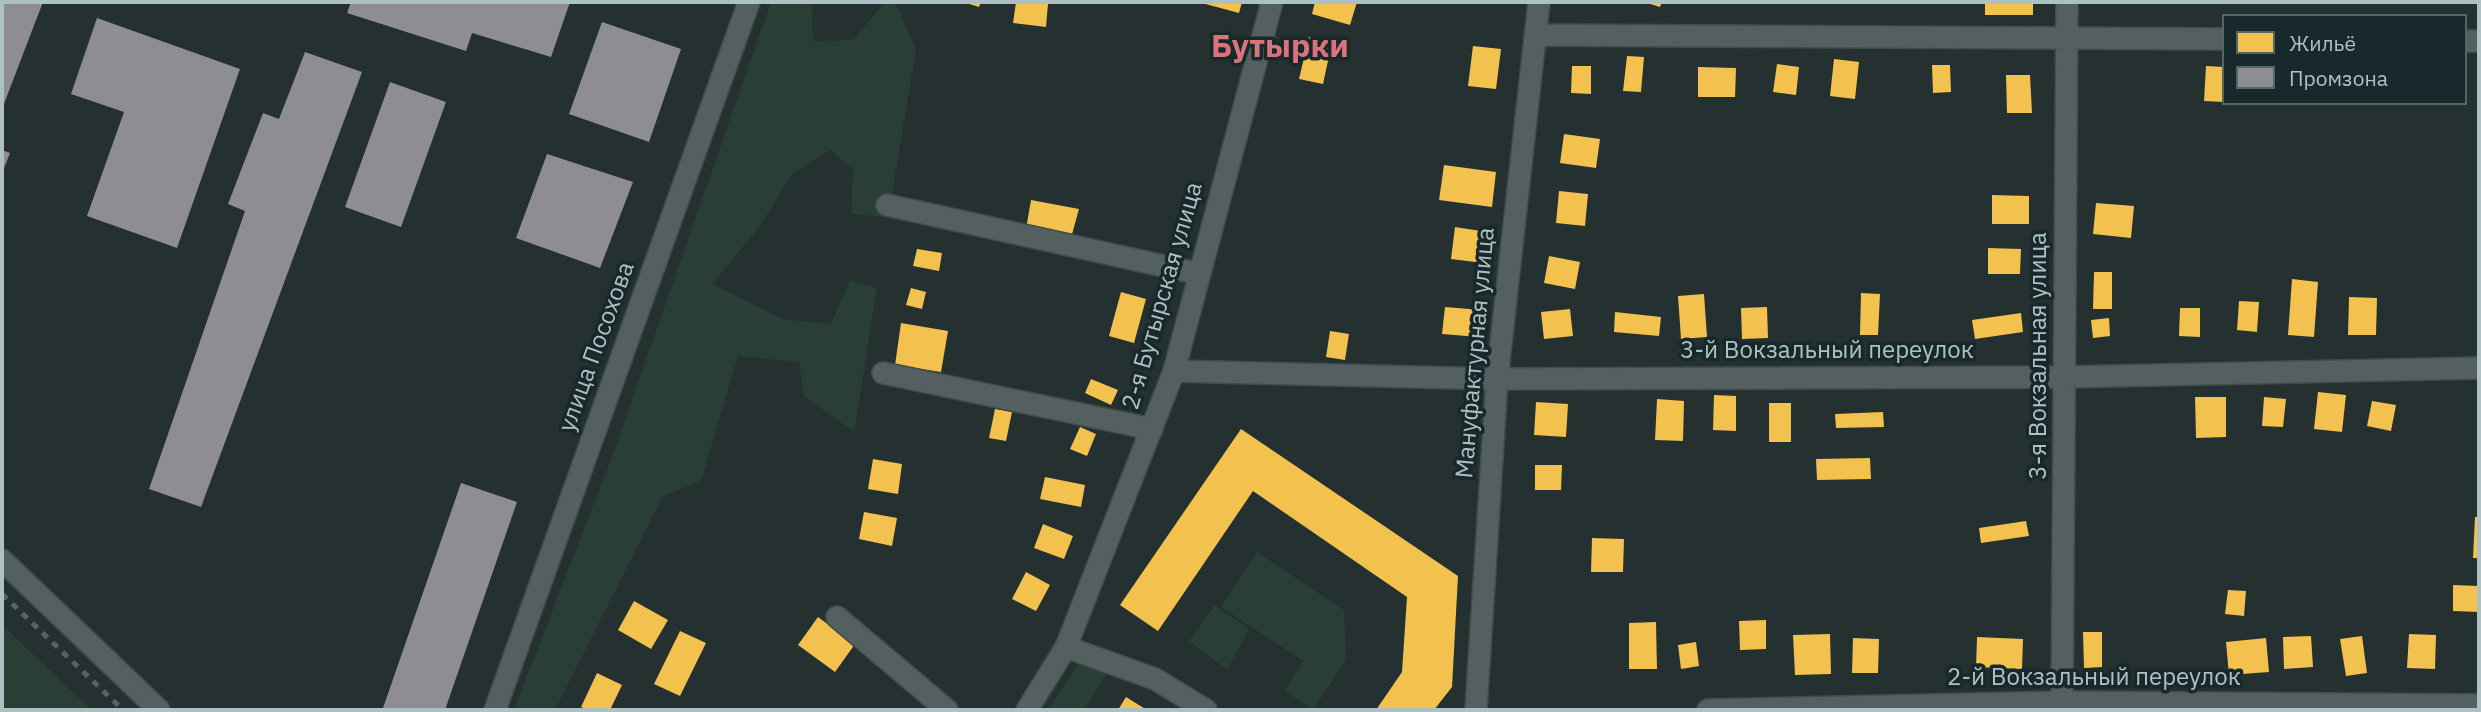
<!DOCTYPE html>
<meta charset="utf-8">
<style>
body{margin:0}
#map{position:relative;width:2481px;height:712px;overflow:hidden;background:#253031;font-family:"IBM Plex Sans",sans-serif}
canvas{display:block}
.frame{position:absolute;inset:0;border:4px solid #adc1c4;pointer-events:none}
.legend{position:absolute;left:2222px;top:14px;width:245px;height:91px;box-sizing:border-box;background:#19292b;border:2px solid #546668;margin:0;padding:9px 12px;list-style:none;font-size:21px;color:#adc1c4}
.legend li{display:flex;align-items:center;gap:14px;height:35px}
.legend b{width:35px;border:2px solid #546668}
</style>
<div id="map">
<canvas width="2481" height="712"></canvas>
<div class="frame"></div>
<ul class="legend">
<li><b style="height:19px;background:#f2c14e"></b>Жильё</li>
<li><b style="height:19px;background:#8d8d92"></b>Промзона</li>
</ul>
</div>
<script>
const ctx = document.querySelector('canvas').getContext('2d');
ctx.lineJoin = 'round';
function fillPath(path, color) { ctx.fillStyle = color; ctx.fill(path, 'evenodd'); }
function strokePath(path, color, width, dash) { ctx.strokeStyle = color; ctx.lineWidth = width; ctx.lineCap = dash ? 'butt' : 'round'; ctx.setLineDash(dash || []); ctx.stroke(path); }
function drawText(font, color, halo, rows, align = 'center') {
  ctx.font = font + ' "IBM Plex Sans",sans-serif'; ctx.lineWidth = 7; ctx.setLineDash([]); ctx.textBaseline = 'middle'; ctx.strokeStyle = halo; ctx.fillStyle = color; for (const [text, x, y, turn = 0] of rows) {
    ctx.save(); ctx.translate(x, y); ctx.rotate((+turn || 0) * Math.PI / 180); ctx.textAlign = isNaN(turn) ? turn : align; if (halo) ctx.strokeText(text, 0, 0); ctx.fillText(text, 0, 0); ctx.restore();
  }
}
fillPath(new Path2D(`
 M771,2H812L813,41L853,40L885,2H895L916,49L888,217L851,214L853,170L830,150L792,174L760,226L712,284L782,319L831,324L850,280L877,288L854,432L804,396L799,362L738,356L701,481L663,496L555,710H514L613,454Z
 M1257,552L1344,610L1346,660L1313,710L1285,691L1303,661L1221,607Z
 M1215,605L1249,629L1227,670L1189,641Z
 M2,625L92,710H2Z
 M1084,656L1114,663L1084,710H1048Z`), '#293e34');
fillPath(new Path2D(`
 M963,2H981L979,7Z
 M1016,2L1048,4L1046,27L1013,23Z
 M1198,2H1242L1239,13Z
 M1315,2H1357L1350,25L1312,14Z
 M1644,2H1662L1660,7Z
 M1985,2H2033V15H1985Z
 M1309,37L1332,42L1323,84L1299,79Z
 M1473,46L1501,49L1496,89L1468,86Z
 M1627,56L1644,57L1641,92L1623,91Z
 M1834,59L1859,62L1855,99L1830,96Z
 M1777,64L1799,67L1796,95L1773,92Z
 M1932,65H1950L1951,92L1933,93Z
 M1572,66H1591V94L1571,93Z
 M2206,66L2224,67V102L2204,101Z
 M1698,67L1736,68L1735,97H1698Z
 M2006,75H2030L2032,113H2007Z
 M1564,134L1600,139L1596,168L1560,163Z
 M1444,165L1496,172L1492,207L1439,200Z
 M1559,191L1588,194L1585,226L1556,223Z
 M1992,195L2029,196V224H1992Z
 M1031,200L1079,209L1071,238L1026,229Z
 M2096,203L2134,206L2131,238L2093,234Z
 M1455,227L1487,232L1483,263L1451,259Z
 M1988,248L2021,249L2020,274H1988Z
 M917,249L942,253L939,271L913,266Z
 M1549,256L1580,262L1575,289L1544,283Z
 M2094,272H2112V309H2093Z
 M2292,279L2318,282L2314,337L2288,335Z
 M911,288L926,292L922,309L906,305Z
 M1121,292L1146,299L1134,343L1109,336Z
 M1861,293L1880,294L1878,335H1860Z
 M1704,294L1707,337L1681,339L1678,296Z
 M2349,297L2377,298L2376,335H2348Z
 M2239,301L2259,302L2257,332L2237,330Z
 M1445,307L1482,310L1479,337L1442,334Z
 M1767,307L1768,338L1742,339L1741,308Z
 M2180,308H2200V337L2179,336Z
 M1570,309L1573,336L1544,339L1541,312Z
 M1615,312L1661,317L1659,336L1614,332Z
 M2021,313L2023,332L1975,339L1972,320Z
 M2109,318L2110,336L2093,338L2091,320Z
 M901,323L948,331L941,372L895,365Z
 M1330,331L1349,334L1345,360L1326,357Z
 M1091,379L1118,390L1111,405L1085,393Z
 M2318,392L2346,395L2342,432L2314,429Z
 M1714,395L1736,396V431L1713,430Z
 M2195,397H2226V437L2196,438Z
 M2264,397L2286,399L2283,427L2262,426Z
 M1657,399L1684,401L1683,441L1655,440Z
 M2372,401L2396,405L2391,431L2367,426Z
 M1536,402L1568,404L1566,437L1534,435Z
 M1769,403H1791V442H1769Z
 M995,409L1012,412L1006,441L989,438Z
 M1883,412L1884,427L1836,428L1835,414Z
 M1080,427L1096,434L1087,456L1070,449Z
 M1241,429L1458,576L1452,687L1434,710H1376L1402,672L1407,597L1253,491L1158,631L1120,605Z
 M1870,458L1871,479L1817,480L1816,459Z
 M873,459L902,464L898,494L868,489Z
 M1535,465H1562L1561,490H1535Z
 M1045,477L1085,485L1081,507L1040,499Z
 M864,512L897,518L892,546L859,539Z
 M2475,517H2479V558H2473Z
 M2026,521L2029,536L1981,543L1979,528Z
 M1043,524L1073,536L1064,559L1034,548Z
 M1592,538L1624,539L1623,572H1591Z
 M1026,572L1050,585L1036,611L1012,599Z
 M2453,585L2479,586V612L2453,611Z
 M2228,590L2246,591L2244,616L2225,614Z
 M634,601L668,620L651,649L618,630Z
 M818,617L855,644L835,672L798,645Z
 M1766,620V649L1740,650L1739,621Z
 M1656,622L1657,669H1629V623Z
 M680,631L706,643L680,696L654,684Z
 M2083,632H2102V667L2084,668Z
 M1830,634L1831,674L1795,675L1793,635Z
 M2409,634L2436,635L2435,669L2407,668Z
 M2311,636L2313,667L2284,669L2283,637Z
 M2362,636L2367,673L2346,676L2340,639Z
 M1977,637L2023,639L2022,669L1976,667Z
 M1853,638L1879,639L1878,673H1852Z
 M2266,638L2269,672L2229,675L2226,642Z
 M1696,642L1699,666L1681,669L1678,645Z
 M597,673L622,685L610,710H588L581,707Z
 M1126,697L1147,710H1118Z`), '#f2c14e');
fillPath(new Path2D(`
 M2,2H43L2,109Z
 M351,2H570L551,57L472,33L466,51L347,13Z
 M97,18L240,69L177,248L87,216L124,112L71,94Z
 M602,22L681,49L649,142L569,114Z
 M305,52L362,72L201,507L149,489L245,211L228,204L263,113L279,119Z
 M390,82L446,102L401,227L345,207Z
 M2,150L10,153L2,173Z
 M547,154L633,182L600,268L516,238Z
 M461,483L517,502L445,710H390L383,708Z`), '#8d8d92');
const minor = new Path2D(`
 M1536,35L2224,39
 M2465,41H2479
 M887,205L1200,274
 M1174,371L1497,379L2065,377L2479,368
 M883,373L1152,429
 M2,560L159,710
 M837,617L947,710
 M1066,647L1155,679L1206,710
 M495,710L749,2
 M1027,710L1066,647L1174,371L1272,2
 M1476,710L1497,379L1539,2
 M1708,710L2063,702L2479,705
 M2062,710L2067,2`);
strokePath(minor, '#424b4c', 24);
strokePath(minor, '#545f60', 21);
strokePath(new Path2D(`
 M2,594L123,710`), '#586263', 5, [7, 7]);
drawText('24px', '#adc1c4', '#19292b', [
 ["2-я Бутырская улица",1163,296,-74],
 ["улица Посохова",597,347,-70],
 ["3-й Вокзальный переулок",1827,351],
 ["Мануфактурная улица",1476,353,-85],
 ["3-я Вокзальная улица",2039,356,-90],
 ["2-й Вокзальный переулок",2094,678]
]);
drawText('bold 32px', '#d8747a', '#19292b', [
 ["Бутырки",1280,48]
]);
</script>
